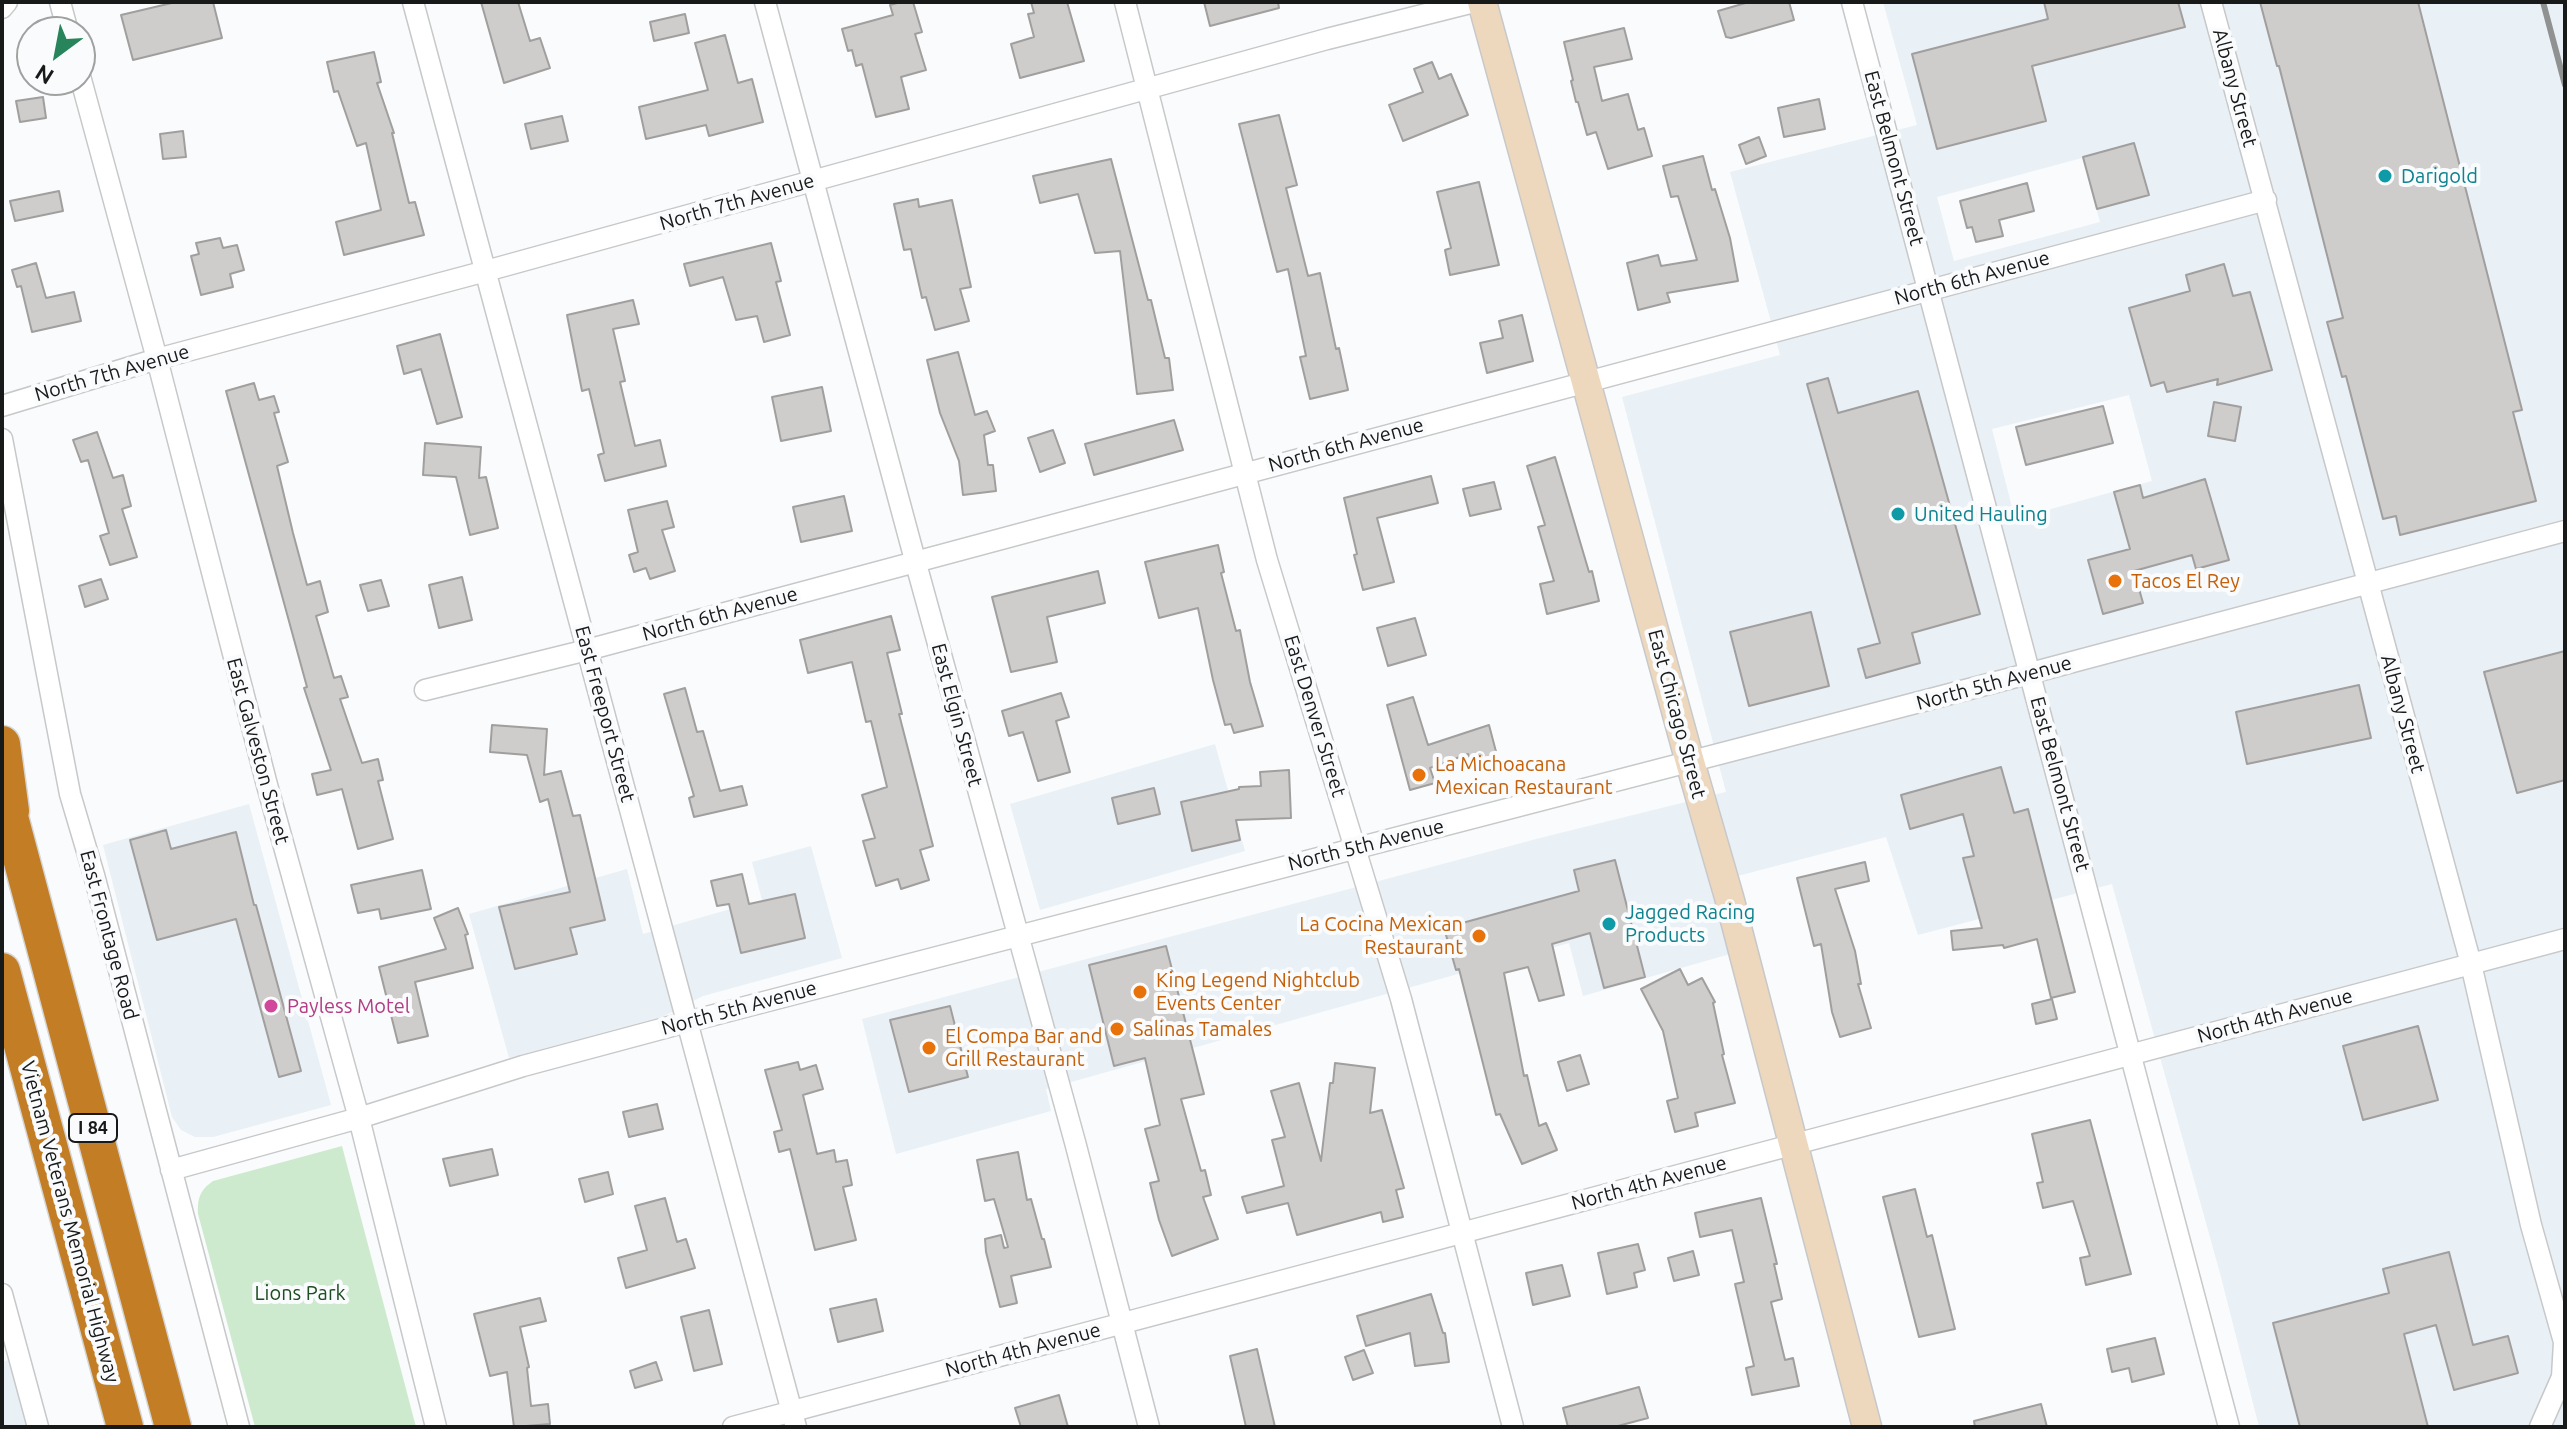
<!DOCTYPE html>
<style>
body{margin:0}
#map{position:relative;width:2567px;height:1429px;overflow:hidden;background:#fafbfc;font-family:Ubuntu,sans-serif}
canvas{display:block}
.frame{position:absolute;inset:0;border:4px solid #181919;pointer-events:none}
.north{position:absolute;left:16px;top:16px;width:80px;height:80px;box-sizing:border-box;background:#fafbfc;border:2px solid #a0a1a1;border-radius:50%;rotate:212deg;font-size:22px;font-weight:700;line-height:32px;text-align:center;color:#181919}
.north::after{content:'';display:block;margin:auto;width:28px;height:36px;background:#27845b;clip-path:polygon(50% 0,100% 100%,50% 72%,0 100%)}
</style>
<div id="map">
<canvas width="2567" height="1429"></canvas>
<div class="frame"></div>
<div class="north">N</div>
</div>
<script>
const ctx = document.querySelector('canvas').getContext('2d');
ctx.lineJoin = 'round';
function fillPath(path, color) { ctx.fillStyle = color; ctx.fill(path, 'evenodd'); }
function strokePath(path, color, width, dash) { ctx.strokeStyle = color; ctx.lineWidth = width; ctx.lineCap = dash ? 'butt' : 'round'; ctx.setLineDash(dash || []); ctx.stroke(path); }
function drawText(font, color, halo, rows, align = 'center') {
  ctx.font = font + ' Ubuntu,sans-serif'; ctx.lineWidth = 8; ctx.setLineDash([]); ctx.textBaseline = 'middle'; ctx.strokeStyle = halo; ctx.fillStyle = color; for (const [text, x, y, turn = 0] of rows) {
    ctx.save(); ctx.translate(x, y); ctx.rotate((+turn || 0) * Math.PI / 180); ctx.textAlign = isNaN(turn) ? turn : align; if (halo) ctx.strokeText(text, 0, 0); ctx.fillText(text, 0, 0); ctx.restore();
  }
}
fillPath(new Path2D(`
 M1883,2H2565V1427H2259L2221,1277L2112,884L1918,935L1886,837L1711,883L1730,954L1583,996L1569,943L1046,1089L1051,1111L896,1154L862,1019L1540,838L1726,792L1622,397L1780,355L1730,172L1917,125ZM2082,158L2100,222L1954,261L1937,197ZM2129,395L2152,481L2015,519L1992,429Z
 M1215,744L1245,851L1040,910L1010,804Z
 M249,804L331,1105L213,1137H195L181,1130L172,1117L103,845Z
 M811,846L842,958L703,996L664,1016L509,1058L469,914L627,869L643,934L762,900L752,862Z
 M11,1359L30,1427H2V1362Z`), '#e9f0f6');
fillPath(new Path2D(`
 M342,1146L416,1427H255L198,1214C197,1199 200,1190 213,1181Z`), '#ceeace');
const building = new Path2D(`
 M176,2H213L222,38L133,60L121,15Z
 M481,2H518L530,41L540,38L550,68L504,83Z
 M901,2H913L922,32L915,34L926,70L901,77L909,109L876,117L862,64L856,66L852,50L848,51L842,29L893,15L890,5Z
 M1031,2H1067L1084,61L1020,78L1011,44L1034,37L1028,14L1034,13Z
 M1204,2H1278L1279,8L1210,26Z
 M1749,2H1789L1794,20L1731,38L1726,37L1718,11Z
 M2044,2H2178L2185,27L2032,66L2046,121L1937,149L1912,54L2048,19Z
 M2260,2H2418L2522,410L2513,412L2536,501L2400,535L2396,516L2383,519L2346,376L2342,377L2327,322L2343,318L2279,66H2277Z
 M685,14L689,33L654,41L650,22Z
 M1624,28L1632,59L1594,67L1602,101L1628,94L1638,130L1644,128L1652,156L1608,169L1596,132L1587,135L1578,102H1576L1571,81L1573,80L1564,42Z
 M725,35L738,83L752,79L763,122L709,136L706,125L646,139L639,107L708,90L695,43Z
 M374,52L381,82L377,83L394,133H392L409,203L415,202L424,235L344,255L336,222L381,210L366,143L357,146L338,91L334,92L327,62Z
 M1432,62L1439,79L1451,74L1468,115L1403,141L1389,105L1423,92L1414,69Z
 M43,97L46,118L20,122L16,101Z
 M1819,99L1825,129L1784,137L1778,108Z
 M1279,115L1297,185L1286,188L1308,276L1320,273L1336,349L1339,348L1348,390L1310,399L1300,357L1306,356L1288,269L1277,272L1239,124Z
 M562,116L568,141L531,149L525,124Z
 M183,131L186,157L163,159L160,134Z
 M1759,137L1766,156L1746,164L1739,145Z
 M2134,143L2149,195L2097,209L2083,157Z
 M1703,156L1712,190L1715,189L1730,238L1738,281L1667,293L1670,302L1638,310L1627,263L1658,255L1661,266L1697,260L1678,196L1671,197L1663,166Z
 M1111,159L1148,300H1151L1165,358H1169L1173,390L1137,394L1120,251L1095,253L1078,194L1040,203L1033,176Z
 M1479,182L1499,265L1450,275L1445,250L1451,248L1437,192Z
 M2027,183L2034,211L1999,220L2003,236L1976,242L1972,227L1967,228L1960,201Z
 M59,191L63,211L15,221L10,201Z
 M918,199L919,207L952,200L971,287L960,289L969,321L935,330L926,297L922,298L911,249L904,250L894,204Z
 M220,238L223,248L237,245L244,270L230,274L233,287L201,295L191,256L199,254L196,243Z
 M771,243L781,281L776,282L790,335L764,342L757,316L736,320L723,277L690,286L684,264Z
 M36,263L46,298L74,292L81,321L32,332L21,286L17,287L12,270Z
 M2224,264L2233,296L2250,292L2272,370L2217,385L2218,379L2167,392L2164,382L2151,386L2129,308L2190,291L2186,275Z
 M633,300L639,324L613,329L625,381L620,382L635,446L660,440L666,466L605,481L598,455L604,453L589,389L582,391L567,315Z
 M1522,315L1533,361L1487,373L1480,343L1503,338L1499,321Z
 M440,334L462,417L437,424L421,369L404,374L397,346Z
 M958,352L975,415L987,411L995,431L984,435L988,465H993L996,491L963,495L959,461L940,413L927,360Z
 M1828,378L1838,413L1918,391L1980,614L1912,633L1920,663L1866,678L1858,649L1880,643L1807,384Z
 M254,383L259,400L274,396L279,412L274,413L288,462L277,466L293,533L307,585L320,581L328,612L316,616L334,678L341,676L348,697L340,699L362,763L378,759L383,780L378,781L393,839L358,849L342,789L317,795L312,774L331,770L304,688L307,687L226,391Z
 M822,387L831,431L781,441L772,397Z
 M2214,402L2241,407L2235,441L2208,436Z
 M2103,406L2113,443L2026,465L2016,427Z
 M1174,420L1183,450L1094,475L1085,444Z
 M1053,430L1065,463L1040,472L1028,438Z
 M97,432L113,478L123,475L131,506L122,509L137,557L110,565L100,536L109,533L88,460L81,462L73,440Z
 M425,443L481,447L479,478L486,477L498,528L470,535L456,477L423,475Z
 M1555,457L1589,572L1592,571L1599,601L1547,614L1540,584L1554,581L1538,527L1545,525L1527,466Z
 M1431,476L1438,503L1377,518L1394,582L1363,590L1354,555L1357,554L1344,498Z
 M2205,479L2229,560L2196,569L2192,555L2134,571L2143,603L2103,614L2088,560L2130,549L2114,492L2140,485L2143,498Z
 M1494,482L1501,509L1470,516L1463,489Z
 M844,496L852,531L801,542L793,507Z
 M667,501L674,527L662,530L675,571L650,579L646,568L634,572L629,555L638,552L628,510Z
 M1218,545L1224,572L1221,573L1236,631L1240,630L1250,682L1263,726L1234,733L1231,724L1225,725L1213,680L1198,608L1159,618L1145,562Z
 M1098,571L1105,603L1047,617L1057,662L1011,672L992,597Z
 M462,577L472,620L439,628L429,585Z
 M101,579L108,599L85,607L79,586Z
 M381,580L389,606L368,611L360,585Z
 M1811,612L1829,686L1749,706L1730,632Z
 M891,616L900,650L887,653L902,714H899L933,846L920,850L929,880L901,889L898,879L876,886L863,841L875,838L862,795L887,787L871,721L866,722L852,662L808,673L800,640Z
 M1415,618L1426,655L1388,666L1377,628Z
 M2565,651V780L2517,793L2484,672Z
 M2359,685L2371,738L2247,764L2236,712Z
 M685,688L697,732L703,731L720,791L742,786L747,805L694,817L689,798L694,796L664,694Z
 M1061,693L1069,717L1056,721L1070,772L1038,781L1023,732L1009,736L1002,711Z
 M1413,697L1428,745L1489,725L1499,763L1472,771L1468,754L1430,768L1435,783L1410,790L1387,705Z
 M492,725L547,729L544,775L561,771L573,816L580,815L605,920L570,928L577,954L515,969L499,907L570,892L548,799L540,802L527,755L490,752Z
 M2001,767L2014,813L2028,809L2075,992L2051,998L2037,939L2004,948L2003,945L1953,950L1951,931L1982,928L1963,858L1974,856L1963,814L1910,829L1901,795Z
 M1289,770L1291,818L1236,820L1240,840L1192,851L1181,802L1239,789V787L1261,786L1260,772Z
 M1154,788L1160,814L1118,824L1112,798Z
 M166,830L171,849L236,832L254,905H256L301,1071L279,1077L236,919L157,940L130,840Z
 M1615,860L1645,977L1604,988L1590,933L1552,944L1564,995L1539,1001L1528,967L1504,973L1524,1076L1527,1075L1539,1126L1546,1123L1557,1150L1522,1164L1500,1114L1496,1115L1459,969L1456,970L1444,928L1579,891L1574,870Z
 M1865,862L1869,881L1835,889L1855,951L1861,984H1858L1871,1028L1840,1037L1832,1012L1821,944L1814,946L1797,878Z
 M422,870L431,909L381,919L379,909L358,913L351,885Z
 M742,874L749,904L795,894L805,938L741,953L729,904L717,906L711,881Z
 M458,908L468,934L465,935L473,968L415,982L428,1036L398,1043L379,967L446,949L434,918Z
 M1166,946L1204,1094L1181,1099L1201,1171L1205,1170L1211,1195L1203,1197L1218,1239L1172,1256L1159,1220L1150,1183L1159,1181L1145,1129L1160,1125L1145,1058L1114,1066L1089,965Z
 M1680,969L1688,985L1702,978L1715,1002L1713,1003L1724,1054L1722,1055L1735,1103L1695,1113L1698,1126L1675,1132L1667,1101L1678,1098L1663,1031L1641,989Z
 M2052,999L2057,1019L2036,1024L2032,1004Z
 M950,1006L968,1077L909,1092L890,1020Z
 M2418,1026L2438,1100L2363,1120L2343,1046Z
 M1580,1055L1589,1084L1567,1091L1558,1062Z
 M798,1062L800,1070L816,1065L823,1089L803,1095L817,1154L834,1150L836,1162L847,1160L852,1185L843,1187L856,1240L815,1250L790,1149L779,1152L774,1132L782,1130L765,1070Z
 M1335,1063L1375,1068L1370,1113L1382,1110L1404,1188L1396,1190L1403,1217L1383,1222L1381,1212L1297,1235L1288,1203L1247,1213L1242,1197L1284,1186L1272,1140L1285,1137L1271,1091L1299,1083L1321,1161L1330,1083H1333Z
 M657,1104L663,1129L629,1137L623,1112Z
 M2090,1120L2131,1274L2086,1285L2080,1258L2090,1256L2073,1201L2043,1208L2037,1183L2043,1182L2032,1134Z
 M492,1149L498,1175L450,1186L443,1159Z
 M1018,1152L1027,1200L1031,1199L1042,1239H1044L1051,1267L1011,1276L1017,1303L1000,1307L986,1252L985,1239L1001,1235L1004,1248L1008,1247L994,1199L985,1201L977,1160Z
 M608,1172L613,1194L585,1202L579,1179Z
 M1915,1189L1927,1237L1932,1235L1955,1329L1919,1337L1883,1197Z
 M665,1198L677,1242L686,1239L695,1268L626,1288L618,1258L647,1250L635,1206Z
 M1761,1198L1777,1264H1774L1782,1299L1771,1302L1785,1360L1793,1358L1799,1386L1752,1395L1746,1368L1754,1366L1735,1284L1744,1282L1732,1230L1700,1237L1695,1213Z
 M1638,1244L1645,1270L1634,1273L1637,1287L1607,1294L1598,1253Z
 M1693,1251L1699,1275L1674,1281L1668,1258Z
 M2449,1252L2473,1345L2508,1336L2518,1373L2454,1390L2436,1325L2404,1334L2428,1427H2300L2273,1323L2389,1293L2383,1269Z
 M1562,1265L1570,1296L1533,1305L1526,1273Z
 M1431,1294L1443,1333H1445L1449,1362L1415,1366L1410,1333L1366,1346L1357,1316Z
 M540,1298L546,1321L520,1327L529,1367L527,1368L531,1406L548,1404L550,1424L514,1427L507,1372L490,1376L474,1314Z
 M876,1299L883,1331L838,1342L830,1309Z
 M709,1310L722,1364L694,1371L681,1317Z
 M2155,1338L2164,1374L2132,1382L2129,1368L2112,1372L2107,1349Z
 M1257,1349L1275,1427H1246L1230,1356Z
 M1364,1350L1373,1373L1353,1380L1345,1357Z
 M656,1362L662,1380L635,1388L630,1371Z
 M1639,1387L1648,1418L1614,1427H1568L1563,1408Z
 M1059,1395L1068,1427H1021L1015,1408Z
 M2041,1404L2047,1427H1975L1974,1421Z`);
fillPath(building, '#cecdcc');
strokePath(building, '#a09f9e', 2);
const street = new Path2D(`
 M60,2L68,32
 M413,2L796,1427
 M765,2L915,560L1075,1142L1149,1427
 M1125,2L1267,560L1401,999L1513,1427
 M1852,2L2229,1427
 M2211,2L2471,964L2531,1225L2564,1342L2562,1377L2540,1427
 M2,8L7,2
 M80,76L157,359L267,785L359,1118L436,1427
 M2,406L157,359L486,271L1327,39L1474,2
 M2,439L70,794L94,875L239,1427
 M425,690L587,650L2266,200
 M171,1170L359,1118L523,1066L687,1022L2031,673L2565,531
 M2,1294L38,1427
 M733,1427L2565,939`);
const secondary = new Path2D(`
 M1482,2L1690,762L1729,897L1867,1427`);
const highway = new Path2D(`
 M2,744L11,811
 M2,787L173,1427
 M2,971L125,1427`);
strokePath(street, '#c7c8c9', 23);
strokePath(secondary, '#c7c8c9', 31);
strokePath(highway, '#d5d6d6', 39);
strokePath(street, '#fff', 20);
strokePath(secondary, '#edd8be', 28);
strokePath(highway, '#c37e25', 36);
strokePath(new Path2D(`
 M2543,2L2565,85`), '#909191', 6);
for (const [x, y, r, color] of [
 [2385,176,8,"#0f9aa8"],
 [1898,514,8,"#0f9aa8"],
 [2115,581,8,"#e8710a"],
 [1419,775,8,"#e8710a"],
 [1609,924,8,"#0f9aa8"],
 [1479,936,8,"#e8710a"],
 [1140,992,8,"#e8710a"],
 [271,1006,8,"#d1479c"],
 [1117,1029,8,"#e8710a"],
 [929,1048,8,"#e8710a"]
]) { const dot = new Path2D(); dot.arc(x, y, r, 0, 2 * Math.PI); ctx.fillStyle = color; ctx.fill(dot); strokePath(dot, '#fafbfc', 3); }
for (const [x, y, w] of [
 [93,1128,48]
]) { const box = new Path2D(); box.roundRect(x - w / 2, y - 14, w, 28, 6); ctx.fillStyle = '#fafbfc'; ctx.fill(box); strokePath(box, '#181919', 2); }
drawText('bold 18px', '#181919', null, [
 ["I 84",93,1128]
]);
drawText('20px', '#181919', '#fafbfc', [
 ["Albany Street",2235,88,75],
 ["East Belmont Street",1894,158,75],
 ["North 7th Avenue",737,202,-16],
 ["North 6th Avenue",1972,278,-15],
 ["North 7th Avenue",112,373,-16],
 ["North 6th Avenue",1346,445,-15],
 ["North 6th Avenue",720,614,-15],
 ["North 5th Avenue",1994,683,-15],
 ["East Freeport Street",605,714,75],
 ["East Chicago Street",1677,714,75],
 ["Albany Street",2403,714,75],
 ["East Elgin Street",957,715,75],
 ["East Denver Street",1315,716,73],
 ["East Galveston Street",258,751,75],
 ["East Belmont Street",2060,784,75],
 ["North 5th Avenue",1366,845,-14],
 ["East Frontage Road",109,935,75],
 ["North 5th Avenue",739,1008,-15],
 ["North 4th Avenue",2275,1016,-15],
 ["North 4th Avenue",1649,1183,-15],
 ["Vietnam Veterans Memorial Highway",70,1222,75],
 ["North 4th Avenue",1023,1350,-15]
]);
drawText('20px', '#0d838f', '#fafbfc', [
 ["Darigold",2401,176],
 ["United Hauling",1914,514],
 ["Jagged Racing",1625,912],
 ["Products",1625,935]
], 'left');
drawText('20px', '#c56008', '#fafbfc', [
 ["Tacos El Rey",2131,581],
 ["La Michoacana",1435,764],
 ["Mexican Restaurant",1435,787],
 ["La Cocina Mexican",1463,924,"right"],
 ["Restaurant",1463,947,"right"],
 ["King Legend Nightclub",1156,980],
 ["Events Center",1156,1003],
 ["Salinas Tamales",1133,1029],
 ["El Compa Bar and",945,1036],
 ["Grill Restaurant",945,1059]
], 'left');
drawText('20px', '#b23c85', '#fafbfc', [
 ["Payless Motel",287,1006]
], 'left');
drawText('20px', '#1d4d20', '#fafbfc', [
 ["Lions Park",300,1293]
]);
</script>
